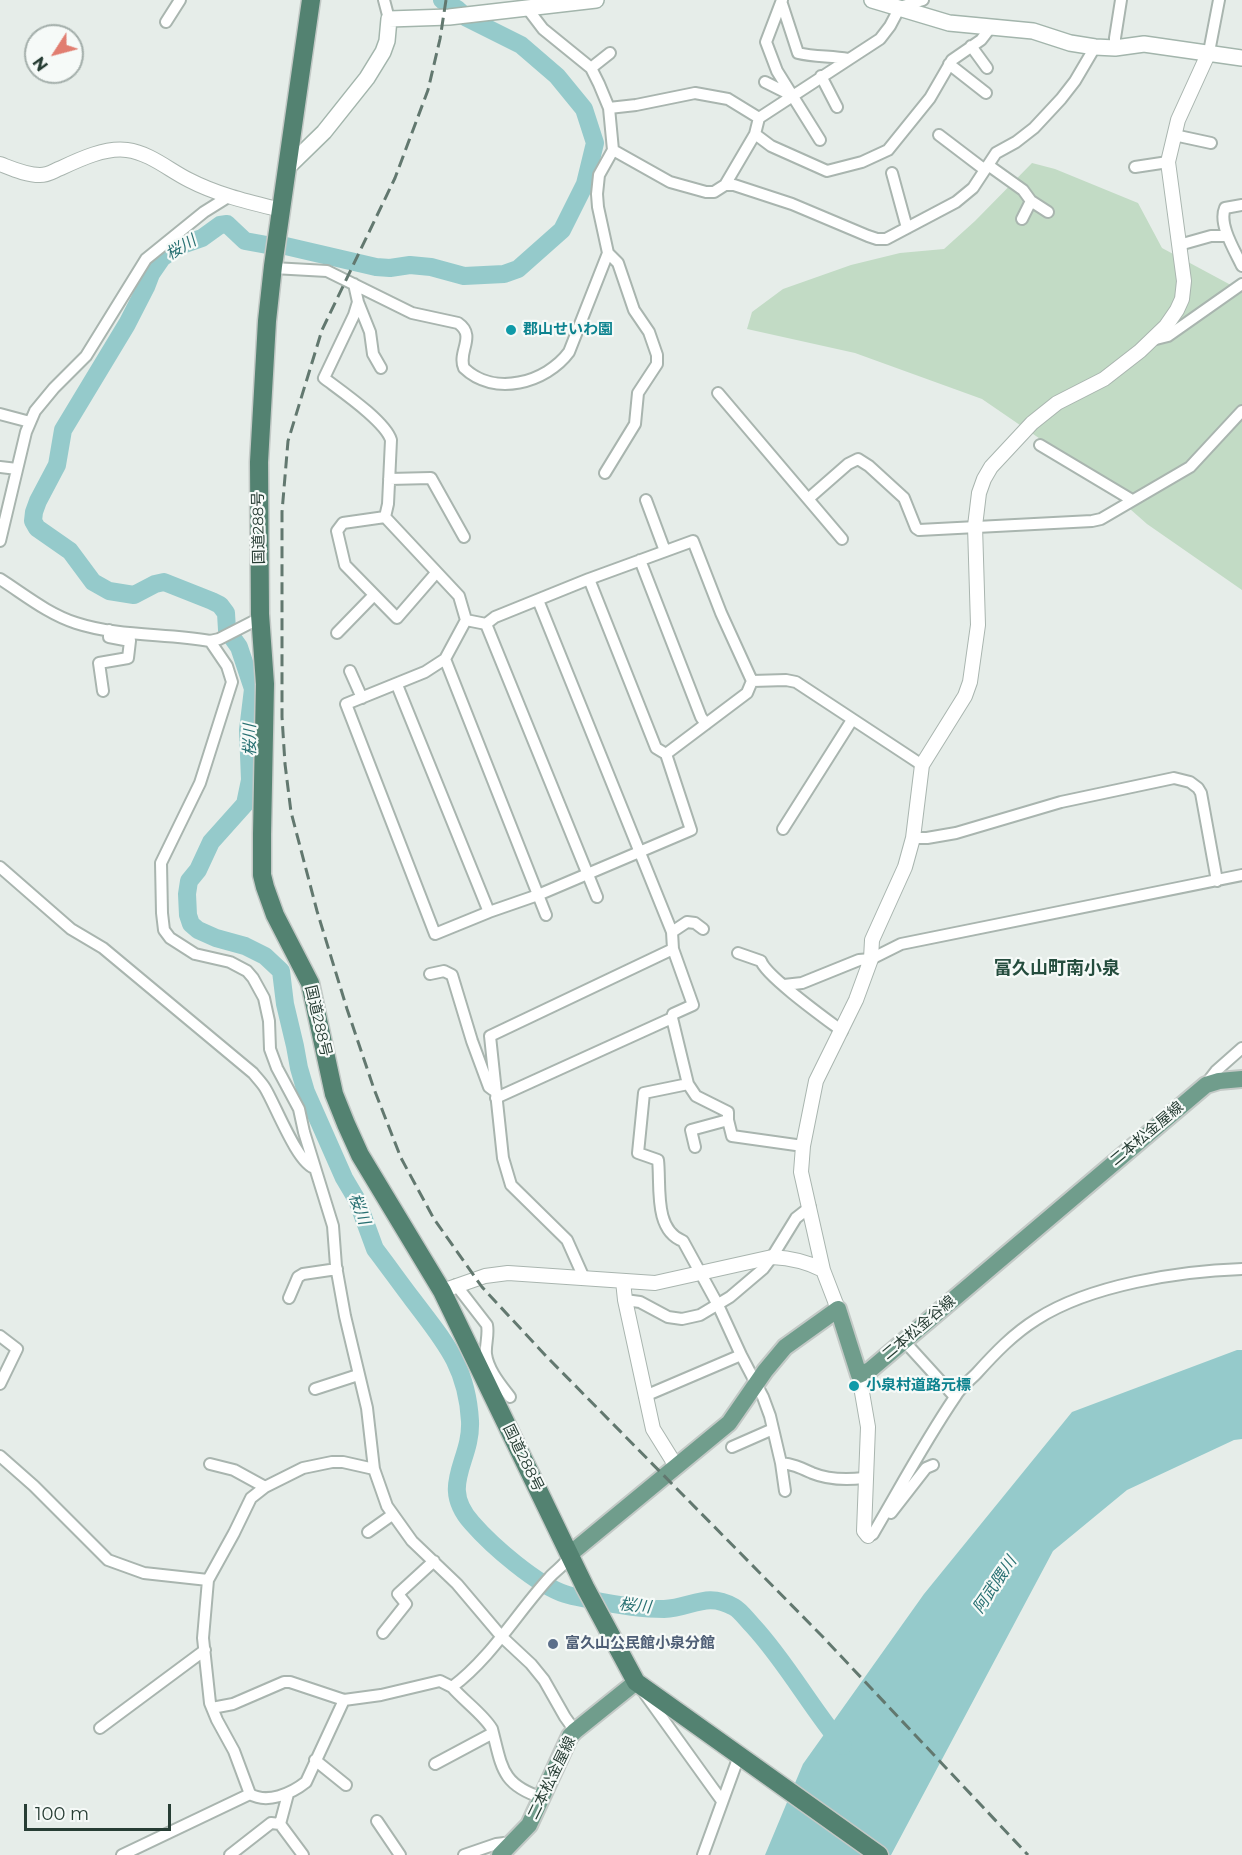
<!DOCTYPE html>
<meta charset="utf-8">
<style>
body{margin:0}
#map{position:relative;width:1242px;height:1855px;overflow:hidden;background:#e6ede9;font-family:Montserrat,sans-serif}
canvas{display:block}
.north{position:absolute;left:24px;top:24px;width:60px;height:60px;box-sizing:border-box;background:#f6faf8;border:2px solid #a3aeaa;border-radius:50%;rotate:234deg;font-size:16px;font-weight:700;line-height:24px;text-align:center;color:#273d34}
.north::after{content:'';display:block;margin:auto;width:21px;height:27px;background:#e17d70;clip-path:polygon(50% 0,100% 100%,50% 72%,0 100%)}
.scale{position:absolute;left:24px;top:1804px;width:147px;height:27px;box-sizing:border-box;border:3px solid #273d34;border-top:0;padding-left:8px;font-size:18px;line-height:21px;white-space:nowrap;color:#273d34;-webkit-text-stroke:4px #f6faf8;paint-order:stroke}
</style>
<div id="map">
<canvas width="1242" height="1855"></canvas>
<div class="north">N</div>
<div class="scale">100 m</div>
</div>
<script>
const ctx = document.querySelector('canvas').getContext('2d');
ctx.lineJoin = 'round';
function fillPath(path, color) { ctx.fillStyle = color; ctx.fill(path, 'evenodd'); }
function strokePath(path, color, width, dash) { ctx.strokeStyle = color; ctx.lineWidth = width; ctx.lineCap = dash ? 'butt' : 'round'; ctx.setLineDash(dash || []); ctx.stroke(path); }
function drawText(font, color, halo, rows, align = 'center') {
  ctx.font = font + ' Montserrat,"Noto Sans JP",sans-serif'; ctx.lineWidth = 4.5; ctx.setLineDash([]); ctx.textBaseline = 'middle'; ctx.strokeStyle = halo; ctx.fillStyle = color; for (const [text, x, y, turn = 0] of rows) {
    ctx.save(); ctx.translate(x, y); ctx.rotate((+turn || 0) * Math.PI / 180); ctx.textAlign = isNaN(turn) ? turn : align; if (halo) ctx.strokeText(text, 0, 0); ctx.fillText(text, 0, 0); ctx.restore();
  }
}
fillPath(new Path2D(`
 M1032,163L1055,169L1138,203L1162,248L1242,291V590L1147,524L1087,471L982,399L855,353L747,329L752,312L783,289L851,265L900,253L944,249L975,221Z`), '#c2dbc5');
fillPath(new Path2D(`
 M1237,1350H1242V1439L1234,1440L1127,1490L1053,1551L891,1855H765L803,1764L924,1594L1072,1412Z`), '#95cacb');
strokePath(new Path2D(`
 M442,0L457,9L467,18L521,45L557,76L584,109L595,143L585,184L562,230L518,269L504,274L464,276L431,267L410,265L390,268L376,267L277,244L267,245L245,241L227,224L220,225L202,238L179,246L162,258L151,274L146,287L127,324L63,430L57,465L38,501L34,512L33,521L37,528L70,551L93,582L109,591L134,595L155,584L164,582L212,601L220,605L226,613L227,630L239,647L253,689L248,730L250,780L245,804L211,842L198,870L189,881L187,894L188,915L191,924L198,930L216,938L245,946L265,956L281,971L285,1004L295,1046L299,1068L306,1092L344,1178L357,1200L375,1249C388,1266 400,1283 413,1300C444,1341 467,1366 470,1421C472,1462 438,1485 472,1523C492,1546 537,1585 565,1594C574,1597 583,1598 592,1600C616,1605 639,1609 664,1609C692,1608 706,1591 734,1607C741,1611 747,1620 753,1626C787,1663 811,1708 843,1746`), '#95cacb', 18);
const minor = new Path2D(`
 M384,0L389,19
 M782,0L766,42L777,71L820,140
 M782,4L798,53C814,57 831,56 848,59
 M527,8L543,29L591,68L599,84L609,108L613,150L599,175L597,194L598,207L608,253L618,263L634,310L649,332L657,355V364L638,393L635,424L605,473
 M166,22L180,0
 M971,46L987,68
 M1115,48V38L1121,0
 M1209,52L1219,0
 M949,64L986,93
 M591,68L610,53
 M821,76L837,107
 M765,82L791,95
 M609,108L636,105L695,93L728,99L759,118
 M755,134L771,146L827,171L862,162L888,150L930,98L952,60L981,40L991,27
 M939,135L985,170
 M1174,135L1211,143
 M613,150L670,182L706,192H714L725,185H734L792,204L868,236L877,239H886L956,202L973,188L996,153L1016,142L1034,128L1061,99L1075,81L1095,47
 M988,165L1023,190L1031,201L1048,212
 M1135,167L1168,162
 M892,173L907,228
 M725,185L755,134L759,118L880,39L890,26L900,7L923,0
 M1242,205L1225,208C1218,224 1235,251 1242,266
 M1022,219L1031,201
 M1179,245L1211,236H1227
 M273,268L327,271L412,313L458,323C477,336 457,352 464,368C494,397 546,383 569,352L608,253
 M354,284L358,302L354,315L324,378C341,391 385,421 391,440L388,504L385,517L459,596L466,620
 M358,302L370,332L373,354L381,368
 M1152,340L1168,336L1242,284
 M718,393L842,539
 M0,414L30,422
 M1040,445L1132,500
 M0,467L17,469
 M389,479L431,478L464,537
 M808,499L848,464L858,459L869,466L904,498L916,528L919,530L1092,521L1101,519L1190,467L1242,411
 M646,500L665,551
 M385,517L343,523L337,531L345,565L397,618L436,573
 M0,541L26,432L35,411L54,388L86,356L146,259L204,212L228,197
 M693,541L721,613L752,681L747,693L666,754L691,830L538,895L489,912L435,934L346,704L425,672L445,659L466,620L486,624L495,617L589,579Z
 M640,560L701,717L706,724
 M0,579C25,595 48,614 76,623C119,637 167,633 210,641L219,639L260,618
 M589,579L656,748L666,754
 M538,600L672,932L673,949L490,1036L503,1158L511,1185L567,1240L584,1278
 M486,624L597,897
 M337,633L374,595
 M210,641L227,666L232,682L200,783L161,863L162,913L164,930L170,938L195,954L230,962L247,971L253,978L264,998L269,1021L270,1049L277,1068L299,1109L304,1132L333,1226L336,1266L345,1316L367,1408L374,1469L387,1506L412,1541L457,1584L501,1636L531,1664L544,1680L565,1717L575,1731
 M445,659L546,915
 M350,671L362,698
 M752,681L786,680L796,682L922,765
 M397,685L489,912
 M103,691L99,663L128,658L130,641L109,637V630
 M783,829L852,720
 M913,838H927L956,833L1061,802L1174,778L1190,782L1198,788L1201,793L1217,881
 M0,867L71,929L103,948L253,1073C257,1078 262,1083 265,1088C275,1104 298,1165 315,1168
 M672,932L687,922L695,923L703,929
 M738,953L761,961C766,976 826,1019 842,1031
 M430,974L444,971L452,975L472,1041L489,1087L493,1090
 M784,985L802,983L859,960L871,959L901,944L1242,875
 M672,1018L673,1014L693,1005L673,949
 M688,1084L644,1093L638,1153L658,1160C661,1184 653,1230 683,1241L718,1305L741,1355L763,1397L770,1416L781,1463C793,1464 801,1468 812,1473C829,1480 847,1480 864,1478
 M1206,1084L1216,1071L1242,1048
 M496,1098L672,1018L688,1084L696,1096L728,1112V1120
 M695,1147L691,1130L728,1120L732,1136L803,1146
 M456,1285L487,1325C489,1335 485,1345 486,1354C488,1370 501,1385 510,1397
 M289,1298L298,1277L303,1274L337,1269
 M625,1300L640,1302L668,1317L682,1319L700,1315L730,1297L763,1269L772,1257L796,1218L810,1207
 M0,1336L17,1349L0,1384
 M904,1341L955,1397
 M315,1389L358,1375
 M645,1396L741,1355
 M732,1447L773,1429
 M0,1456L34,1486L108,1560L144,1573L208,1580
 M781,1463L785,1491
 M210,1464L234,1470L265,1487
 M891,1513L926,1468L933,1465
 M368,1532L392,1515
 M868,1536L873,1534C900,1488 925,1441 955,1397C960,1388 969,1381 976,1374C995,1353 1013,1334 1037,1319C1090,1285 1179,1271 1242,1269
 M383,1633L406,1604L398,1594L434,1561
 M452,1687C464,1701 484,1715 492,1729C502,1767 501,1785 543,1798
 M645,1694L722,1801
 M212,1708L233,1704L284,1682H290L344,1700
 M100,1728L205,1650
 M315,1760L346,1785
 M435,1764L493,1733
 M250,1794L234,1751L217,1720L210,1703L203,1638L208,1580L234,1533L251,1498L265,1487L303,1468L332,1462H343L374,1469
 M288,1794L280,1824L303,1855
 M377,1821L400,1855
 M122,1855L250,1794C267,1804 291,1794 306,1782L344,1700L381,1695L440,1681L452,1687C491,1658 517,1613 549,1578C557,1569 566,1565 570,1554
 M230,1855L271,1823L280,1824
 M464,1855L496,1844L513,1842
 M703,1855L739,1756`);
const tertiary = new Path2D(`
 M0,164C13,169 26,175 40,175C49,175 53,171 61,168C80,159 106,147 127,150C150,153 169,170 189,180C218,195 249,202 281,210
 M623,1281L625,1300L653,1429L676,1466
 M442,1291L485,1276L508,1273L655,1283L772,1257C791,1258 806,1261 823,1270
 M838,1309L823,1270L801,1172L803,1146L816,1081L856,1000L871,959L872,940L905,867L913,838L922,765L965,696L970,682L978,625L975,526L979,493L984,479L991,467L1032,423L1057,403L1104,379L1140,351L1166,326L1177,310L1182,299L1184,281L1168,162L1178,120L1209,52
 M859,1375L868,1427L864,1531L868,1536`);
const secondary = new Path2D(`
 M872,0L949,23L1033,31L1070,43L1095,47L1115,48L1144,44L1242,58
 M286,169L324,132L367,78L383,52L387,41L389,19L449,17L596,0`);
const primary = new Path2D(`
 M570,1554L729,1423L765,1371L785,1347L838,1309L859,1375L870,1370L1206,1085L1219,1081L1242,1079
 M500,1855L529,1825L570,1736L575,1731L636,1682`);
const trunk = new Path2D(`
 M311,0L273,266L267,321L259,462L260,614L265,684L262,834V875L265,887L275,915L310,983L334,1094L346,1124L360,1155L442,1291L585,1587L636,1682L879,1855`);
strokePath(minor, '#a9b5af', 14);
strokePath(tertiary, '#a9b5af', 16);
strokePath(secondary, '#a3b5ac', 18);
strokePath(primary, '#c3c9c6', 20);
strokePath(trunk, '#c3c9c6', 21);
strokePath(minor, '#fff', 10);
strokePath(tertiary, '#fff', 14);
strokePath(secondary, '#fff', 15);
strokePath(primary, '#709d8c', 16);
strokePath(trunk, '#538271', 18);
strokePath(new Path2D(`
 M446,0L440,39L428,90L395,178L322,330L288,441L282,512V717L285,764L291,812L317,911L347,1009L374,1089L401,1158L434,1219L482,1287L546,1356L822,1636L1028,1855`), '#62786f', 3, [12, 6]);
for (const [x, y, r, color] of [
 [511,330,6,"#0f9aa8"],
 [854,1386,6,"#0f9aa8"],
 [553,1644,6,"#5c6f8a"]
]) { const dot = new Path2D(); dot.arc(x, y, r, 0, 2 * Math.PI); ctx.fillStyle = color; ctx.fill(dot); strokePath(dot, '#f6faf8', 2); }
drawText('bold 15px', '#0d838f', '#f6faf8', [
 ["郡山せいわ園",523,330],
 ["小泉村道路元標",866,1386]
], 'left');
drawText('15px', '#273d34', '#f6faf8', [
 ["国道288号",259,528,-91],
 ["国道288号",318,1021,77],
 ["二本松金屋線",1147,1134,-40],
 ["二本松金谷線",919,1328,-40],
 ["国道288号",523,1458,64],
 ["二本松金屋線",552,1778,-64]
]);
drawText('bold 15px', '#4e5e75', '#f6faf8', [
 ["富久山公民館小泉分館",565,1644]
], 'left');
drawText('italic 16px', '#287072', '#f6faf8', [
 ["桜川",181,248,-31],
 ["桜川",250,740,-90],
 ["桜川",359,1209,69],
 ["阿武隈川",995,1585,-56],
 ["桜川",635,1606,6]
]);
drawText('bold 18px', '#254d3e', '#f6faf8', [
 ["富久山町南小泉",1057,969]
]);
</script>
